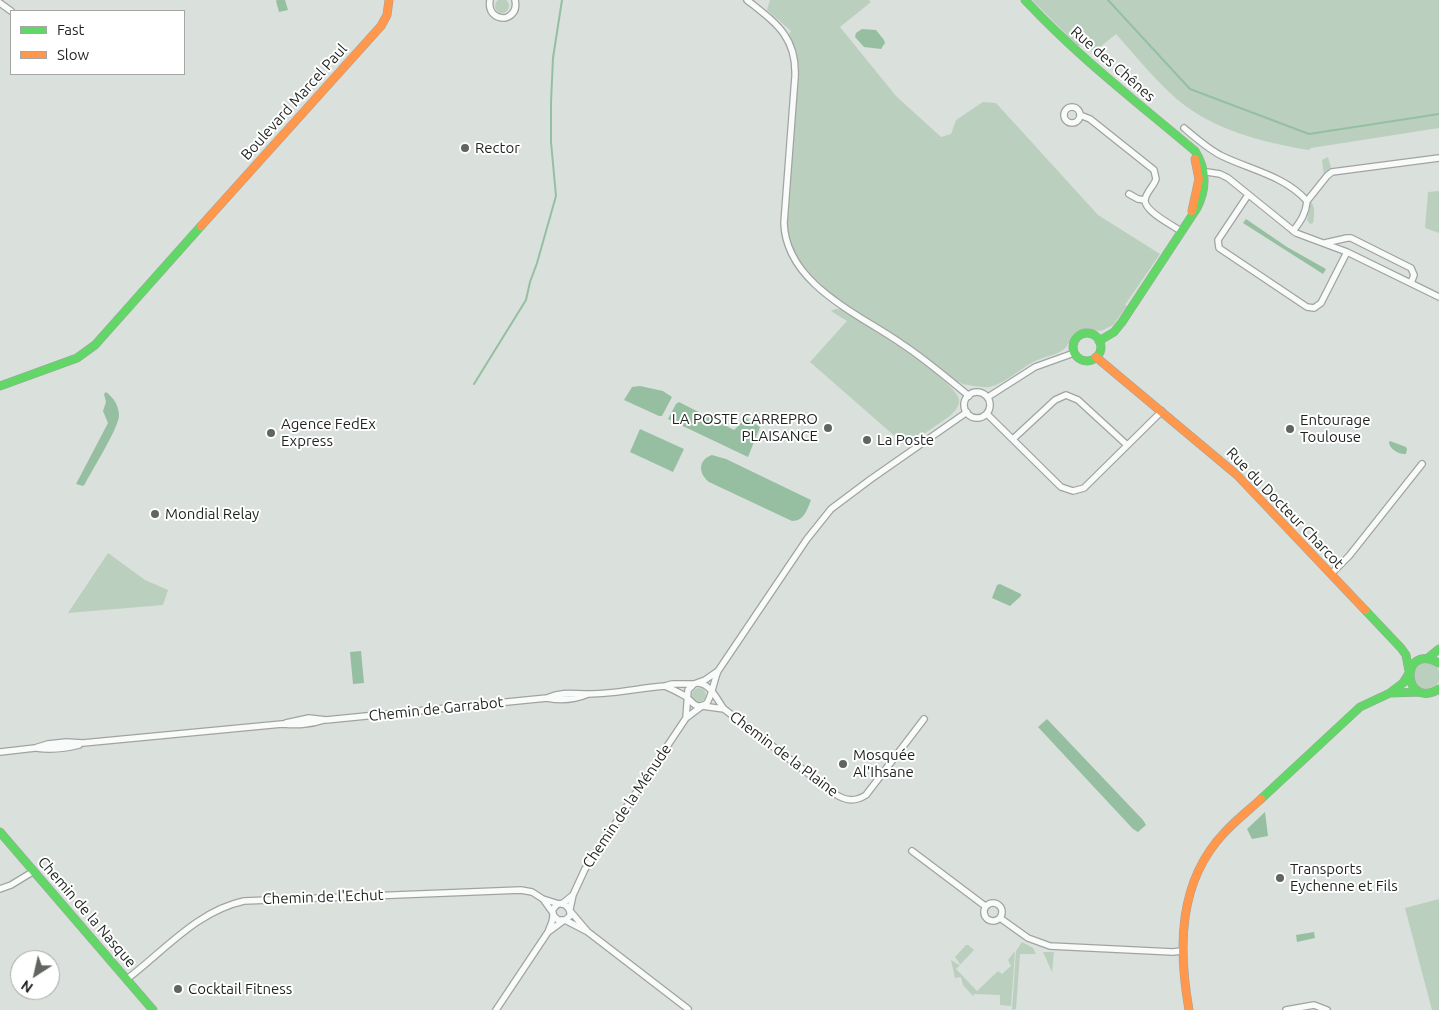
<!DOCTYPE html>
<meta charset="utf-8">
<style>
body{margin:0}
#map{position:relative;width:1439px;height:1010px;overflow:hidden;background:#dae0db;font-family:Ubuntu,sans-serif}
canvas{display:block}
.legend{position:absolute;left:10px;top:10px;width:175px;height:65px;box-sizing:border-box;background:#fff;border:1px solid #a5a7a6;margin:0;padding:6px 9px;list-style:none;font-size:15px;color:#1f2320}
.legend li{display:flex;align-items:center;gap:10px;height:25px}
.legend b{width:25px;border:1px solid #a5a7a6}
.north{position:absolute;left:10px;top:950px;width:50px;height:50px;box-sizing:border-box;background:#fff;border:1px solid #a5a7a6;border-radius:50%;rotate:215deg;font-size:14px;font-weight:700;line-height:20px;text-align:center;color:#1f2320}
.north::after{content:'';display:block;margin:auto;width:18px;height:22px;background:#606561;clip-path:polygon(50% 0,100% 100%,50% 72%,0 100%)}
</style>
<div id="map">
<canvas width="1439" height="1010"></canvas>
<ul class="legend">
<li><b style="height:6px;background:#63d668"></b>Fast</li>
<li><b style="height:6px;background:#ff974d"></b>Slow</li>
</ul>
<div class="north">N</div>
</div>
<script>
const ctx = document.querySelector('canvas').getContext('2d');
ctx.lineJoin = 'round';
function fillPath(path, color) { ctx.fillStyle = color; ctx.fill(path, 'evenodd'); }
function strokePath(path, color, width, dash) { ctx.strokeStyle = color; ctx.lineWidth = width; ctx.lineCap = dash ? 'butt' : 'round'; ctx.setLineDash(dash || []); ctx.stroke(path); }
function drawText(font, color, halo, rows, align = 'center') {
  ctx.font = font + ' Ubuntu,sans-serif'; ctx.lineWidth = 4; ctx.setLineDash([]); ctx.textBaseline = 'middle'; ctx.strokeStyle = halo; ctx.fillStyle = color; for (const [text, x, y, turn = 0] of rows) {
    ctx.save(); ctx.translate(x, y); ctx.rotate((+turn || 0) * Math.PI / 180); ctx.textAlign = isNaN(turn) ? turn : align; if (halo) ctx.strokeText(text, 0, 0); ctx.fillText(text, 0, 0); ctx.restore();
  }
}
fillPath(new Path2D(`
 M495 6a7 7 0 1 1 14 0a7 7 0 1 1-14 0Z
 M770,0H869L871,2L840,27L896,96L941,137L951,134L956,120L983,102L996,103L1098,215L1160,254L1125,305L1127,306L1113,325L1101,331C1090,330 1077,325 1071,338C1069,342 1067,347 1063,350C1054,356 1043,357 1035,361C1021,368 1003,385 989,387C984,388 967,385 963,384C948,378 936,364 923,355C884,326 836,305 805,267C791,251 788,235 787,215L799,69L796,50L789,34L791,31L767,10Z
 M1032,0H1439V128L1311,148L1309,150C1260,142 1208,129 1170,93C1151,75 1134,54 1116,34L1094,52L1085,44L1078,46Z
 M1328,157L1331,168L1324,175L1322,160Z
 M1439,191V233L1425,228L1428,192Z
 M1311,202C1316,208 1314,216 1313,223L1310,224L1307,220Z
 M835,309H840C861,321 954,379 959,399C960,406 955,411 950,416L906,446L810,362L847,321L831,311Z
 M108,553L145,580L168,590L163,605L68,613Z
 M1412 676a14 14 0 1 1 28 0a14 14 0 1 1-28 0Z
 M692 695a7 7 0 1 1 14 0a7 7 0 1 1-14 0Z
 M1439,899V1010H1432L1405,908Z
 M1022,942L1033,948L1036,954H1020L1016,1009L1012,1010L1016,951Z
 M966,945H968L974,950L956,969L977,991L998,971L1002,974L1011,966L1008,960L1015,951L1011,1006L1000,1005V995L974,994L973,996L963,985L961,977L955,978L951,960L959,965L960,964L955,957Z
 M1043,952H1054L1052,972Z`), '#bacfbe');
fillPath(new Path2D(`
 M277,0H285L288,10L279,12L276,1Z
 M862,29L876,30L884,40L885,43L881,49L864,47L855,37L856,33Z
 M1246,219L1287,247L1326,269L1323,274L1243,223Z
 M640,386L663,391L672,397L662,416H659L624,400L632,387Z
 M106,392C114,398 119,406 119,416C118,429 92,470 85,484L83,486L76,484L108,423L103,411L106,402L104,394Z
 M679,402L734,430L746,418L760,427L748,457L668,419L676,404Z
 M640,429L684,449L673,472L630,452Z
 M1390,441L1406,447L1407,449L1406,454C1400,455 1389,449 1389,442Z
 M712,455L726,459L811,500C807,510 804,521 792,521L709,482C698,473 698,460 712,455Z
 M1000,584L1021,594V596L1010,606L992,598L997,585Z
 M361,651L364,683L353,684L350,652Z
 M1047,719L1143,820L1146,825L1138,832L1133,829L1038,727Z
 M1265,812L1268,836L1252,839L1247,829Z
 M1314,932L1315,938L1297,942L1296,935Z`), '#96bfa2');
strokePath(new Path2D(`
 M1108,0L1190,89L1309,134L1439,114
 M474,384L526,300L530,282L537,263L556,196L551,142V102L553,58L562,0`), '#96bfa2', 2);
const street = new Path2D(`
 M490,0C488,11 494,18 505,18C514,15 517,9 515,0
 M747,0C776,23 797,37 795,77L784,223C786,284 859,314 902,344C925,359 947,378 969,396
 M0,3L11,11
 M1064 115a8 8 0 1 1 16 0a8 8 0 1 1-16 0Z
 M1080,115L1090,119L1154,170L1156,179C1154,186 1146,192 1145,200C1144,211 1172,225 1181,231
 M1184,128C1196,138 1208,149 1222,156C1251,170 1285,176 1307,201C1306,213 1301,221 1293,231
 M1202,175L1207,172L1220,174L1228,178L1296,233L1347,252L1439,297
 M1129,194L1138,199L1145,200
 M1248,195L1218,240L1219,248L1307,307L1314,308L1321,303L1347,252
 M1307,201L1327,176L1332,172L1439,158
 M1325,243L1347,238H1351L1411,268L1414,275L1411,283
 M964 405a13 13 0 1 1 26 0a13 13 0 1 1-26 0Z
 M988,397L1035,367L1074,353
 M987,414L1061,487L1073,491L1084,488L1162,411
 M1013,439L1055,400L1066,395L1078,400L1127,445
 M1331,574L1349,556L1422,464
 M698,683C711,684 717,700 724,709L702,706L686,718L688,690L694,684L705,680L718,671
 M665,686C672,689 678,692 685,696C693,701 694,710 706,704C711,700 714,680 718,671L807,539L831,509L871,479L967,412
 M547,698C563,691 573,694 589,694C614,694 640,688 665,686L672,684H694
 M724,709L835,794C846,801 855,802 866,795L924,719
 M286,723L309,718L326,720L547,698C562,701 574,700 588,694
 M36,748C51,750 64,749 79,745
 M0,752L35,748L48,744L66,742L83,743L282,724C298,725 309,725 324,720
 M912,851L985,906
 M0,889L11,885L34,871
 M573,895L585,869L686,718
 M984 912a9 9 0 1 1 18 0a9 9 0 1 1-18 0Z
 M562,904L573,895L570,909
 M553,913L543,899L559,904
 M553,915L558,920H565L570,916C571,907 561,898 554,908C551,912 554,911 553,916C553,921 550,927 548,932L563,921
 M1000,918L1028,938L1050,946L1173,952L1181,951
 M565,920L588,932L571,912
 M588,932L688,1009
 M127,979C164,951 197,911 244,901L521,890L532,892L543,899
 M496,1010L548,932
 M1286,1010L1314,1005L1327,1010`);
const fast = new Path2D(`
 M1025,0C1077,56 1137,102 1195,151C1207,170 1207,188 1197,208L1122,322L1114,332L1099,341
 M1073 347a14 14 0 1 1 28 0a14 14 0 1 1-28 0Z
 M0,386L77,358L95,345L201,226
 M1365,610L1401,648L1406,655L1409,671
 M1428,658L1439,649
 M1439,663C1399,641 1402,711 1439,689
 M1391,692L1403,683L1408,675
 M1261,799L1360,707L1390,693L1419,692
 M0,832L153,1010`);
const slow = new Path2D(`
 M1192,211L1199,179L1195,159
 M201,226L381,26L387,15L389,0
 M1096,357L1237,475L1365,610
 M1189,1010C1178,948 1178,882 1224,833C1235,821 1249,810 1261,799`);
strokePath(street, '#a0a4a1', 8);
strokePath(fast, '#a0a4a1', 9);
strokePath(slow, '#a0a4a1', 9);
strokePath(street, '#f9fafa', 5.5);
strokePath(fast, '#63d668', 8);
strokePath(slow, '#ff974d', 8);
for (const [x, y, r, color] of [
 [465,148,5,"#606561"],
 [828,428,5,"#606561"],
 [1290,429,5,"#606561"],
 [271,433,5,"#606561"],
 [867,440,5,"#606561"],
 [155,514,5,"#606561"],
 [843,764,5,"#606561"],
 [1280,878,5,"#606561"],
 [178,989,5,"#606561"]
]) { const dot = new Path2D(); dot.arc(x, y, r, 0, 2 * Math.PI); ctx.fillStyle = color; ctx.fill(dot); strokePath(dot, '#fff', 2); }
drawText('15px', '#1f2320', '#fff', [
 ["Rue des Chênes",1113,64,41],
 ["Boulevard Marcel Paul",294,102,-48],
 ["Rue du Docteur Charcot",1285,508,46],
 ["Chemin de Garrabot",436,709,-6],
 ["Chemin de la Plaine",784,754,37],
 ["Chemin de la Ménude",627,806,-56],
 ["Chemin de l'Echut",323,897,-2],
 ["Chemin de la Nasque",87,912,49]
]);
drawText('15px', '#1f2320', '#fff', [
 ["Rector",475,148],
 ["LA POSTE CARREPRO",818,419,"right"],
 ["PLAISANCE",818,436,"right"],
 ["Entourage",1300,420],
 ["Toulouse",1300,437],
 ["Agence FedEx",281,424],
 ["Express",281,441],
 ["La Poste",877,440],
 ["Mondial Relay",165,514],
 ["Mosquée",853,755],
 ["Al'Ihsane",853,772],
 ["Transports",1290,869],
 ["Eychenne et Fils",1290,886],
 ["Cocktail Fitness",188,989]
], 'left');
</script>
